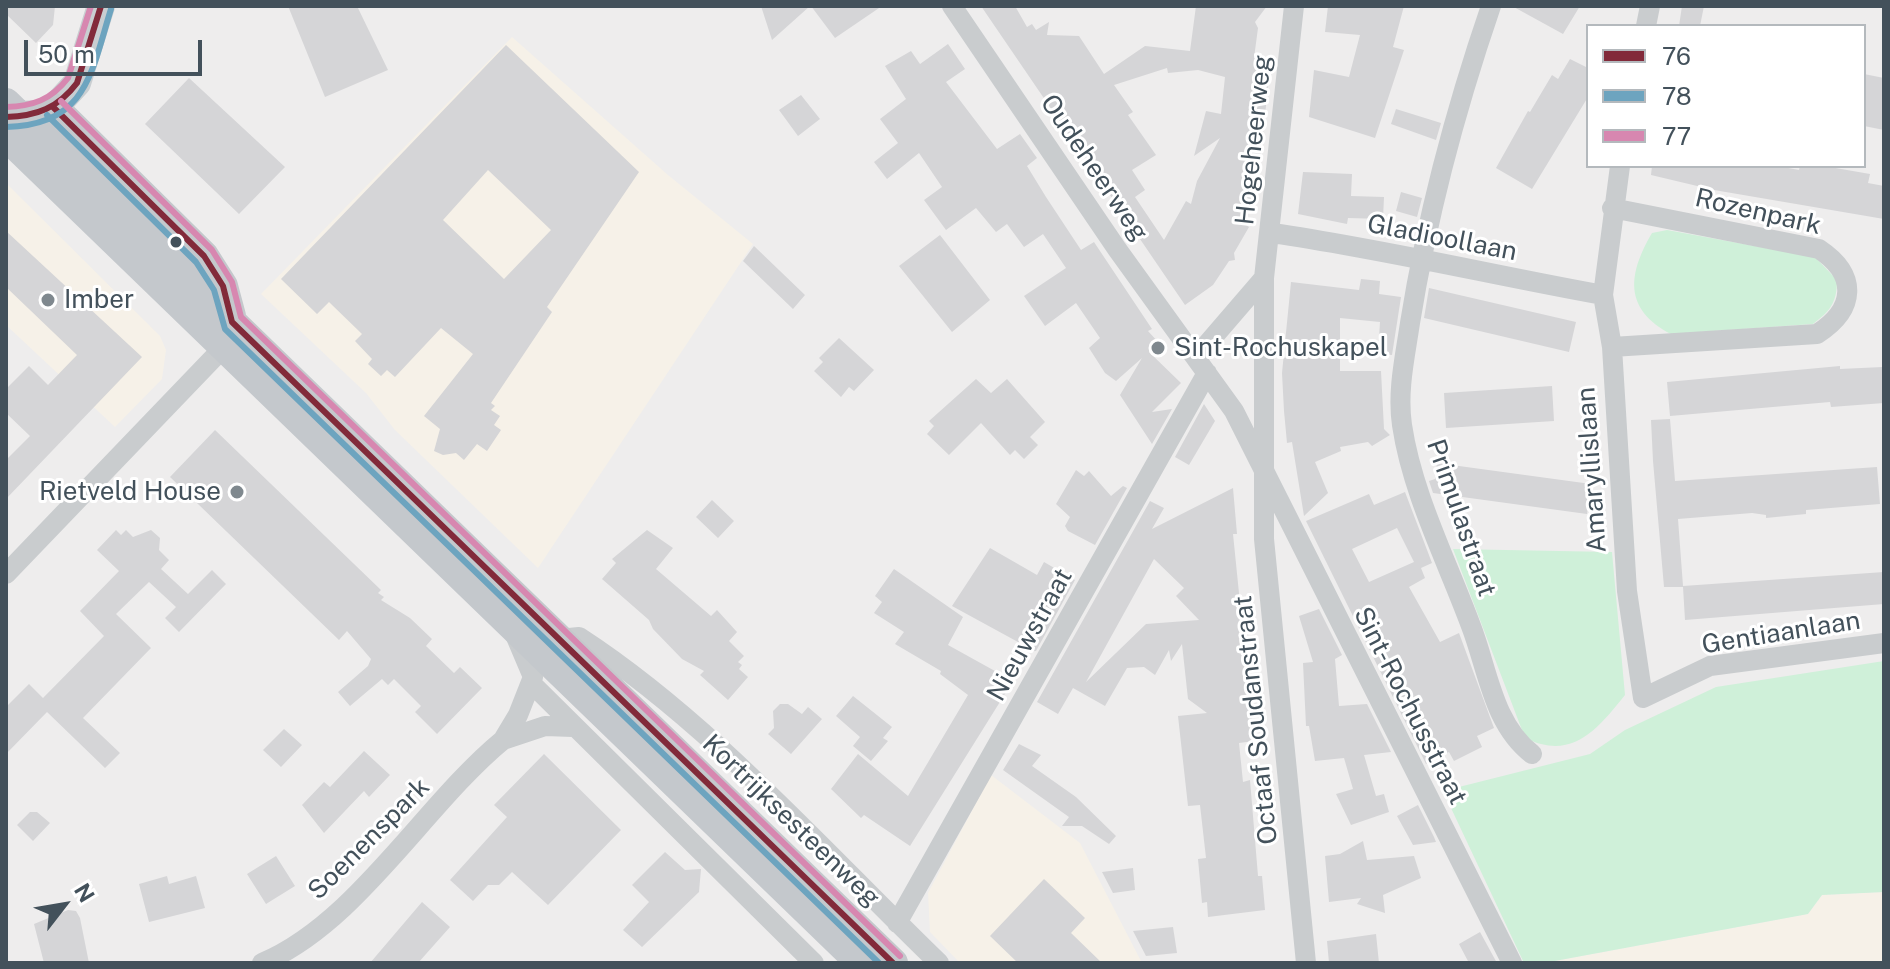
<!DOCTYPE html>
<style>
body{margin:0}
#map{position:relative;width:1890px;height:969px;overflow:hidden;background:#eeeded;font-family:"Public Sans",sans-serif}
canvas{display:block}
.frame{position:absolute;inset:0;border:8px solid #43515b;pointer-events:none}
.legend{position:absolute;left:1586px;top:24px;width:280px;height:144px;box-sizing:border-box;background:#fff;border:2px solid #b4b9bd;margin:0;padding:10px 14px;list-style:none;font-size:24px;color:#43515b}
.legend li{display:flex;align-items:center;gap:16px;height:40px}
.legend b{width:40px;border:2px solid #b4b9bd}
.north{position:absolute;left:24px;top:865px;width:80px;height:80px;-webkit-text-stroke:6px #fff;paint-order:stroke;rotate:59deg;font-size:22px;font-weight:700;line-height:32px;text-align:center;color:#43515b}
.north::after{content:'';display:block;margin:auto;width:28px;height:36px;background:#43515b;clip-path:polygon(50% 0,100% 100%,50% 72%,0 100%)}
.scale{position:absolute;left:24px;top:40px;width:178px;height:36px;box-sizing:border-box;border:4px solid #43515b;border-top:0;padding-left:10px;font-size:24px;line-height:28px;white-space:nowrap;color:#43515b;-webkit-text-stroke:6px #fff;paint-order:stroke}
</style>
<div id="map">
<canvas width="1890" height="969"></canvas>
<div class="frame"></div>
<ul class="legend">
<li><b style="height:10px;background:#822a3a"></b>76</li>
<li><b style="height:10px;background:#6da4bf"></b>78</li>
<li><b style="height:10px;background:#d787b0"></b>77</li>
</ul>
<div class="north">N</div>
<div class="scale">50 m</div>
</div>
<script>
const ctx = document.querySelector('canvas').getContext('2d');
ctx.lineJoin = 'round';
function fillPath(path, color) { ctx.fillStyle = color; ctx.fill(path, 'evenodd'); }
function strokePath(path, color, width, dash) { ctx.strokeStyle = color; ctx.lineWidth = width; ctx.lineCap = dash ? 'butt' : 'round'; ctx.setLineDash(dash || []); ctx.stroke(path); }
function drawText(font, color, halo, rows, align = 'center') {
  ctx.font = font + ' "Public Sans",sans-serif'; ctx.lineWidth = 6; ctx.setLineDash([]); ctx.textBaseline = 'middle'; ctx.strokeStyle = halo; ctx.fillStyle = color; for (const [text, x, y, turn = 0] of rows) {
    ctx.save(); ctx.translate(x, y); ctx.rotate((+turn || 0) * Math.PI / 180); ctx.textAlign = isNaN(turn) ? turn : align; if (halo) ctx.strokeText(text, 0, 0); ctx.fillText(text, 0, 0); ctx.restore();
  }
}
fillPath(new Path2D(`
 M512,37L668,175L753,244L538,568L395,430L366,393L261,294Z
 M6,183L160,336L166,350L162,379L115,427L6,325Z
 M991,775L1080,843L1142,963H960L930,932L928,893Z
 M1884,892V963H1544L1808,914L1822,895Z`), '#f6f1e8');
fillPath(new Path2D(`
 M1667,230L1815,257L1837,280C1837,303 1830,311 1813,324L1671,334C1623,309 1628,274 1652,233Z
 M1453,549L1612,552L1625,695C1597,730 1572,761 1525,738Z
 M1884,661V892L1822,895L1808,914L1544,963H1524L1443,791L1590,754L1625,730L1716,687Z`), '#cff0d9');
fillPath(new Path2D(`
 M6,6H55L53,25L36,43L6,14Z
 M288,6H357L388,70L325,97Z
 M761,6H810L772,40Z
 M811,6H882L835,38Z
 M981,6H1015L1027,27L1032,24L1036,30L1049,22L1047,35L1079,36L1104,74L1145,46L1190,51L1196,6H1267L1255,22L1258,28L1254,58L1271,59L1258,181L1246,225L1249,227L1234,253L1235,260L1229,261L1213,285L1185,305ZM1167,68L1168,73L1198,70L1225,77L1221,114L1206,111L1194,156L1220,138L1197,181L1191,204L1186,201L1164,240L1135,197L1145,190L1132,170L1156,155L1128,115L1133,112L1114,85Z
 M1328,6H1404L1393,47L1404,50L1375,138L1309,117L1314,70L1349,77L1360,35L1325,32Z
 M1512,6H1580L1563,34Z
 M1682,6H1704L1700,26H1679Z
 M948,44L965,69L946,82L997,149L1020,134L1037,158L1027,166L1046,197L1081,250L1094,242L1152,329L1148,331L1159,343L1149,352L1181,383L1152,412L1172,409L1152,444L1120,395L1142,358L1116,381L1105,373L1089,348L1100,338L1076,303L1045,326L1024,296L1066,268L1043,234L1024,247L1007,224L996,232L976,208L946,230L924,200L942,187L919,153L887,179L874,162L898,143L880,119L906,99L885,66L911,51L920,64Z
 M506,45L639,172L547,307L552,312L491,403L495,406L491,410L500,416L494,425L501,430L487,451L477,444L464,460L456,453L443,455L434,451L440,429L424,416L473,354L441,328L395,377L387,370L381,376L368,364L372,359L355,341L362,334L329,302L317,314L281,279ZM488,170L551,230L504,279L443,220Z
 M1570,59L1588,68V97L1532,189L1496,168L1528,111L1530,112L1552,75L1558,79Z
 M1864,74L1884,78V130L1864,126Z
 M189,78L285,167L239,214L145,124Z
 M801,95L820,119L798,136L779,110Z
 M1396,109L1441,123L1436,140L1391,124Z
 M1652,166H1778L1799,170L1800,166H1824L1870,174L1868,183L1884,186V219L1714,190L1651,175Z
 M1303,172L1352,174L1351,196L1384,197L1383,219L1348,218L1347,224L1298,214Z
 M1401,192L1422,198L1417,217L1396,211Z
 M6,231L142,357L6,499V460L30,436L6,413V389L29,366L48,385L77,355L6,287Z
 M940,235L990,300L952,332L899,266Z
 M754,246L805,295L793,309L743,261Z
 M1361,279L1380,281L1379,294L1401,297L1392,355L1378,354L1380,322L1340,318V371H1381L1384,429L1390,435L1372,446L1368,442L1340,447L1341,451L1315,462L1328,493L1304,516L1292,442L1287,443L1284,411L1282,373L1291,282L1359,290Z
 M1429,288L1576,322L1569,352L1424,318Z
 M839,338L874,370L854,391L849,387L841,397L814,371L823,362L819,358Z
 M1840,366V369L1883,367L1884,403L1831,407L1830,402L1670,416L1667,382Z
 M976,379L991,393L1007,379L1045,422L1030,437L1038,445L1024,459L1015,450L1010,455L981,423L949,455L927,434L934,426L929,421Z
 M1552,386L1554,421L1446,428L1444,393Z
 M1204,404L1215,421L1189,465L1175,457Z
 M1670,419L1675,481L1877,467L1880,504L1806,510V514L1766,518V515L1752,513L1678,519L1683,586L1884,572V604L1685,620L1683,587H1664L1653,461L1651,420Z
 M215,430L381,590L378,593L384,597L381,600L410,618L432,639L426,646L454,673L460,667L482,688L437,734L415,712L421,706L394,679L388,685L382,679L350,706L338,692L368,666L371,659L347,631L339,640L170,477Z
 M1437,463L1591,484L1587,514L1433,493L1429,481L1435,479Z
 M1076,470L1084,476L1089,471L1111,496L1123,486L1127,488L1095,545L1068,531L1065,526L1070,517L1056,504Z
 M1233,488L1237,534H1233L1254,741L1239,743L1243,782L1250,780L1258,876H1262L1265,910L1208,917L1207,902L1202,903L1198,859L1206,858L1200,805L1188,806L1178,716L1207,713L1188,699L1182,644L1171,661L1169,650L1155,675L1144,667L1127,668L1105,706L1073,688L1058,714L1037,702L1150,501L1164,508L1152,529ZM1154,559L1184,588L1176,596L1199,620L1146,624L1086,682Z
 M1405,492L1432,563L1421,568L1425,578L1409,587L1440,642L1459,633L1494,728L1477,736L1482,747L1454,761L1449,752L1426,764L1306,521L1369,494L1374,505ZM1397,528L1414,562L1369,582L1352,549Z
 M712,500L734,521L718,538L696,517Z
 M116,530L121,535L126,530L133,537L151,530L160,538L159,550L169,560L161,569L188,594L212,570L226,584L179,632L165,618L176,607L149,582L116,614L151,648L83,718L120,753L105,768L47,712L6,754V707L29,684L43,698L104,636L80,611L119,571L97,550Z
 M647,530L673,548L656,569L711,616L717,610L737,632L729,641L744,656L738,662L742,665L739,669L748,677L728,700L700,675L704,671L682,659L653,629L649,620L602,579L616,563L612,559Z
 M990,548L1037,575L1044,562L1075,580L1036,651L1020,652L1018,642L952,606Z
 M894,569L963,617L948,645L1013,681L910,846L864,815L861,818L831,789L858,754L908,796L968,695L940,674L941,671L895,644L904,632L874,613L882,602L875,596Z
 M1319,609L1342,655L1335,659L1339,706L1367,704L1391,752L1364,755L1376,796L1384,794L1389,812L1351,825L1336,794L1353,789L1344,758L1315,761L1309,726H1306L1303,663L1313,662L1299,616Z
 M853,696L892,727L883,738L888,741L871,761L853,746L860,737L836,716Z
 M780,704H788L802,714L808,707L822,719L791,754L768,734L774,728L773,711Z
 M284,729L302,745L281,767L263,750Z
 M1019,744L1041,755L1032,766L1076,797L1116,836L1109,844L1082,826H1062L1069,817L1003,770Z
 M364,751L390,775L369,797L364,791L324,833L302,805L324,782L330,787Z
 M544,754L621,830L548,905L512,872L499,885H488L473,901L450,880L507,817L494,805Z
 M1418,805L1434,837L1436,842L1413,845L1397,816Z
 M30,812H37L50,823L33,841L17,825Z
 M1363,841L1367,860L1414,856L1421,878L1383,895L1385,913L1357,904L1361,898L1329,902L1325,856L1340,854Z
 M665,852L685,870L701,869L699,892L642,947L623,930L649,902L632,885Z
 M276,856L295,886L266,904L247,874Z
 M1133,868L1135,890L1113,893L1102,872Z
 M167,876L169,884L196,876L205,908L149,922L139,884Z
 M1044,879L1085,918L1071,933L1102,963H1018L990,936Z
 M422,902L450,927L418,963H370Z
 M68,910L76,911L80,918L89,963H44L34,924Z
 M1173,927L1177,953L1146,956L1133,931Z
 M1480,932L1497,963H1469L1459,944Z
 M1376,934L1379,963H1329L1327,941Z`), '#d5d5d7');
strokePath(new Path2D(`
 M952,6L1117,249L1234,411L1512,963
 M1294,6L1264,278V539L1306,963
 M1491,6C1456,108 1427,217 1410,323C1405,357 1397,391 1402,425C1412,493 1447,561 1471,626C1488,670 1493,724 1532,754
 M1646,26L1650,6
 M1620,166L1603,295L1612,347L1627,591L1643,698L1710,666L1884,643
 M1272,233C1383,249 1492,275 1603,295
 M1612,347L1817,334C1856,309 1858,275 1819,249L1612,208
 M1196,357L1264,278
 M6,574L223,348
 M559,639L579,637C710,722 826,854 939,963
 M531,683L814,963
 M503,740L545,726L573,727
 M897,923L1207,373
 M262,963C356,924 425,804 503,740L518,715L533,677L516,637`), '#c9ccce', 20);
strokePath(new Path2D(`
 M54,108L77,83L101,6`), '#c9ced1', 28);
strokePath(new Path2D(`
 M6,103L893,963
 M8,117L39,115L54,108L204,256L223,286L231,316
 M6,136L861,963`), '#c4c8cc', 30);
strokePath(new Path2D(`
 M54,108L204,256L223,286L232,322L893,963
 M6,117C37,116 58,108 77,83L101,6`), '#822a3a', 6);
strokePath(new Path2D(`
 M47,115L196,262L214,290L225,329L879,963
 M6,127C87,125 91,73 111,9`), '#6da4bf', 6);
strokePath(new Path2D(`
 M61,101L212,250L232,282L241,317L900,956
 M6,107C33,106 51,100 68,78L91,6`), '#d787b0', 6);
for (const [x, y, r, color] of [
 [176,242,7,"#43515b"],
 [48,300,8,"#7f888e"],
 [1158,348,8,"#7f888e"],
 [237,492,8,"#7f888e"]
]) { const dot = new Path2D(); dot.arc(x, y, r, 0, 2 * Math.PI); ctx.fillStyle = color; ctx.fill(dot); strokePath(dot, '#fff', 3); }
drawText('26px', '#43515b', '#fff', [
 ["Hogeheerweg",1254,140,-84],
 ["Oudeheerweg",1094,168,56],
 ["Rozenpark",1758,212,13],
 ["Gladioollaan",1442,238,11],
 ["Amaryllislaan",1592,470,-94],
 ["Primulastraat",1461,518,71],
 ["Gentiaanlaan",1781,633,-9],
 ["Nieuwstraat",1030,635,-61],
 ["Sint-Rochusstraat",1410,706,63],
 ["Octaaf Soudanstraat",1256,720,-96],
 ["Kortrijksesteenweg",791,821,44],
 ["Soenenspark",369,839,-45]
]);
drawText('26px', '#43515b', '#fff', [
 ["Imber",64,300],
 ["Sint-Rochuskapel",1174,348],
 ["Rietveld House",221,492,"right"]
], 'left');
</script>
